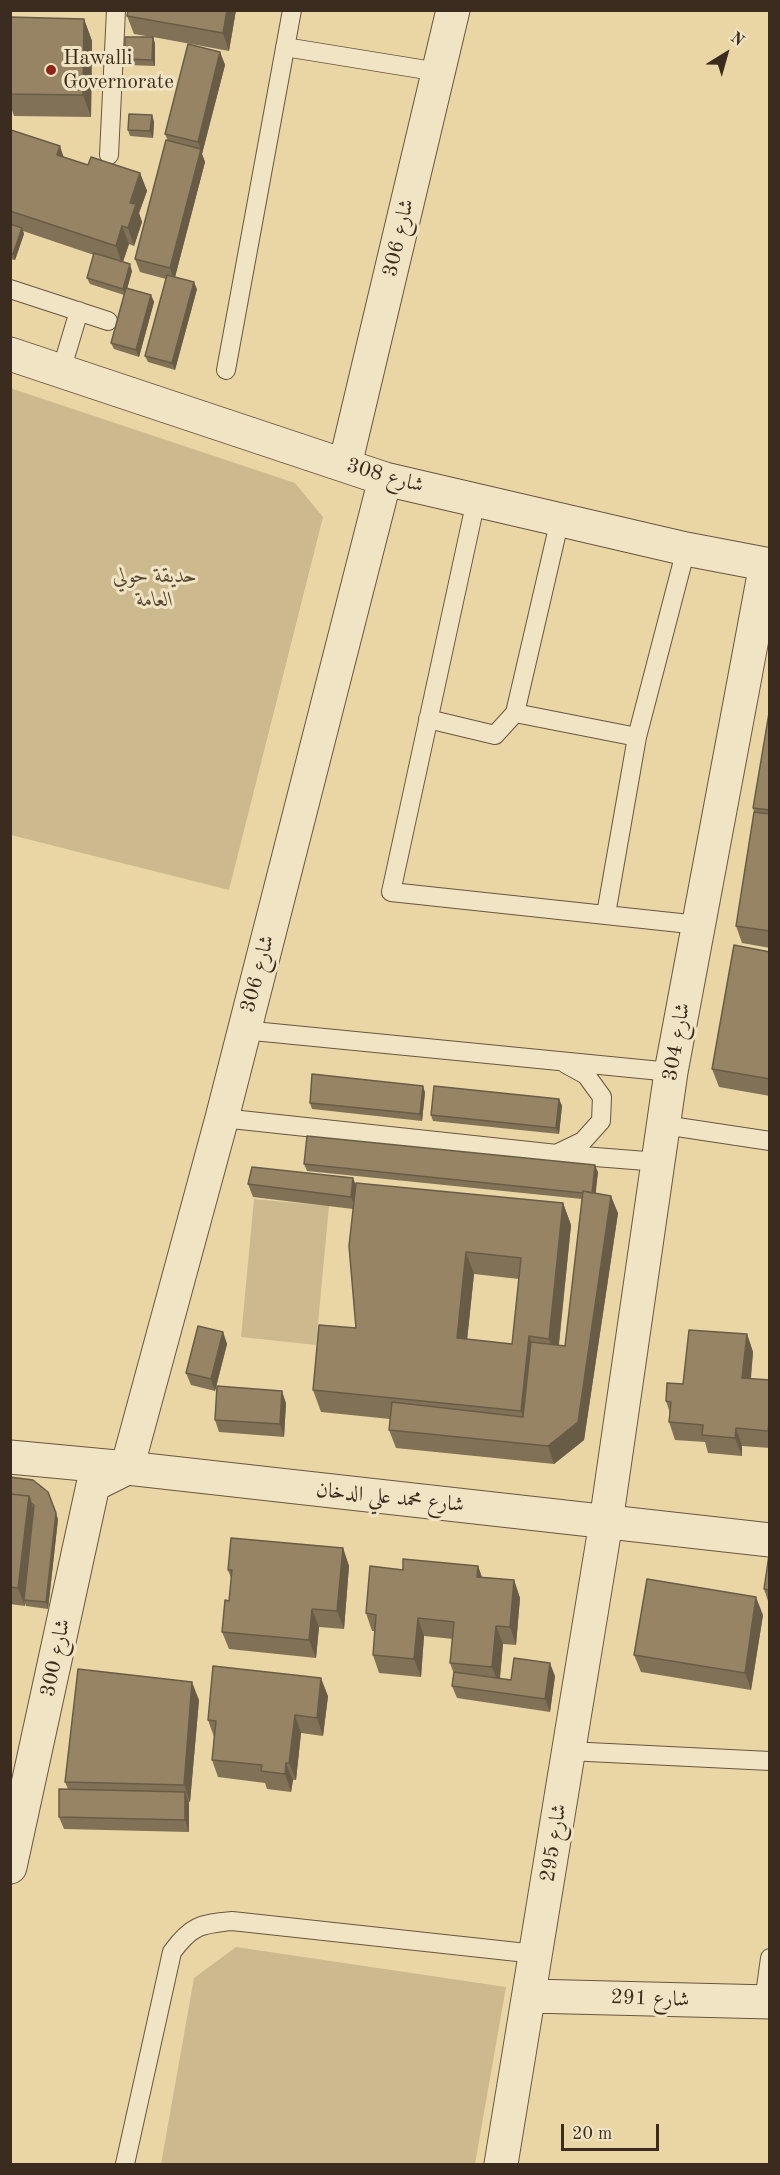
<!DOCTYPE html>
<meta charset="utf-8">
<style>
body{margin:0}
#map{position:relative;width:780px;height:2175px;overflow:hidden;background:#ead6a5;font-family:"Old Standard TT",serif}
canvas{display:block}
.frame{position:absolute;inset:0;border:12px solid #3c2c1f;pointer-events:none}
.north{position:absolute;left:696px;top:24px;width:60px;height:60px;-webkit-text-stroke:4px #f1e4c4;paint-order:stroke;rotate:37deg;font-size:16px;font-weight:700;line-height:24px;text-align:center;color:#3c2c1f}
.north::after{content:'';display:block;margin:auto;width:21px;height:27px;background:#3c2c1f;clip-path:polygon(50% 0,100% 100%,50% 72%,0 100%)}
.scale{position:absolute;left:561px;top:2124px;width:98px;height:27px;box-sizing:border-box;border:3px solid #3c2c1f;border-top:0;padding-left:8px;font-size:18px;line-height:21px;white-space:nowrap;color:#3c2c1f;-webkit-text-stroke:4px #f1e4c4;paint-order:stroke}
</style>
<div id="map">
<canvas width="780" height="2175"></canvas>
<div class="frame"></div>
<div class="north">N</div>
<div class="scale">20 m</div>
</div>
<script>
const ctx = document.querySelector('canvas').getContext('2d');
ctx.lineJoin = 'round';
function fillPath(path, color) { ctx.fillStyle = color; ctx.fill(path, 'evenodd'); }
function strokePath(path, color, width, dash) { ctx.strokeStyle = color; ctx.lineWidth = width; ctx.lineCap = dash ? 'butt' : 'round'; ctx.setLineDash(dash || []); ctx.stroke(path); }
function drawText(font, color, halo, rows, align = 'center') {
  ctx.font = font + ' "Old Standard TT",Amiri,serif'; ctx.lineWidth = 6; ctx.setLineDash([]); ctx.textBaseline = 'middle'; ctx.strokeStyle = halo; ctx.fillStyle = color; for (const [text, x, y, turn = 0] of rows) {
    ctx.save(); ctx.translate(x, y); ctx.rotate((+turn || 0) * Math.PI / 180); ctx.textAlign = isNaN(turn) ? turn : align; if (halo) ctx.strokeText(text, 0, 0); ctx.fillText(text, 0, 0); ctx.restore();
  }
}
fillPath(new Path2D(`
 M10,388L295,483L323,517L229,890L11,835Z
 M254,1199L329,1206L316,1345L241,1337Z
 M236,1947L506,1987L475,2164H161L194,1978Z`), '#ccb98e');
const service = new Path2D(`
 M285,47L439,72
 M109,155L116,10
 M10,289L108,321
 M226,370L292,10
 M61,371L79,311
 M476,500L391,892L699,925
 M515,713L637,737
 M428,719L495,735L515,713L560,519
 M606,914L637,737L686,549
 M243,1030L671,1072
 M222,1118L557,1154L659,1162
 M664,1125L770,1141
 M558,1153L583,1141L601,1121L602,1097L586,1075L566,1064
 M568,1751L770,1761
 M764,2002L770,1958
 M125,2164L172,1952C191,1926 200,1924 232,1921L536,1954`);
const minor = new Path2D(`
 M10,354L385,479L686,549L770,565
 M345,465L453,10
 M10,1457L127,1468L770,1540
 M10,1867L93,1485L127,1468L222,1118L385,479
 M530,1996L770,2002
 M501,2164L606,1522L671,1072L766,564`);
strokePath(service, '#685640', 20);
strokePath(minor, '#685640', 35);
strokePath(service, '#f1e4c4', 18);
strokePath(minor, '#f1e4c4', 33);
fillPath(new Path2D(`
 M128,10H236L229,51L153,37L155,44V66L127,65L125,59L152,37L134,34L127,16Z
 M10,17L84,19L92,41L91,117L14,116L10,105Z
 M220,52L225,65L202,154L205,162L175,277L197,289L175,370L148,362L145,356L166,279L140,272L135,259L168,141L165,134Z
 M152,115L154,122L153,138L130,136L128,130Z
 M10,133L64,157L88,165L140,173L147,191L139,213L142,222L134,246L129,244L123,262L132,271L127,289L151,295L154,302L139,357L114,349L111,343L124,295L90,284L87,278L94,255L23,231L24,234L15,260L10,259Z
 M770,707V948L742,943L736,926L754,812L753,808Z
 M770,952V1096L719,1087L712,1069Z
 M425,1092L422,1121L312,1109L310,1103Z
 M559,1099L562,1106L559,1134L433,1121L431,1115Z
 M304,1164L598,1172L595,1193L618,1213L584,1440L554,1464L396,1448L389,1430L390,1419L321,1412L313,1390L356,1328L353,1209L253,1197L248,1184L356,1185L563,1203L571,1225L559,1345L565,1346L582,1199L307,1171ZM474,1274L519,1279L512,1344L467,1339Z
 M223,1332L227,1344L215,1391L191,1385L186,1373Z
 M747,1334L753,1352L751,1379L770,1380V1448L742,1446V1456L708,1453L705,1442L675,1440L669,1422L670,1413L666,1401L683,1384Z
 M286,1403L284,1437L219,1432L215,1420Z
 M10,1477L58,1519L48,1609L26,1606L25,1603V1606L10,1604Z
 M343,1548L349,1566L344,1629L319,1627L316,1658L229,1649L222,1632L229,1601L231,1578L228,1570Z
 M770,1556V1601H768L764,1589Z
 M478,1566L482,1577L514,1580L520,1598L516,1645L503,1644L500,1679L511,1680L555,1676L550,1712L457,1698L452,1686L454,1674L450,1663L453,1639L424,1636L421,1677L379,1673L373,1655L375,1631H372L366,1613L403,1570Z
 M763,1615L751,1690L641,1672L634,1655Z
 M328,1696L323,1736L301,1733L296,1780H293L291,1792L267,1789L265,1783L218,1777L212,1760L214,1737L208,1720Z
 M199,1700L190,1802H189V1832L64,1829L59,1817L68,1789L65,1782Z`), '#817257');
fillPath(new Path2D(`
 M227,10H236L229,51L223,33Z
 M84,19L92,41L91,117L83,95Z
 M153,37L155,44V66L152,60Z
 M220,52L225,65L202,154L205,162L174,281L170,268L201,150L198,142Z
 M152,115L154,122L153,138L150,131Z
 M60,146L66,164L57,155Z
 M140,173L147,191L139,213L142,222L134,246L128,228L130,203Z
 M122,226L129,244L122,264L116,246Z
 M22,228L24,234L15,260L13,254Z
 M130,264L132,271L125,296L123,289Z
 M194,282L197,289L175,370L172,363Z
 M151,295L154,302L139,357L136,350Z
 M423,1086L425,1092L422,1121L420,1114Z
 M559,1099L562,1106L559,1134L556,1128Z
 M595,1165L598,1172L595,1200L592,1194Z
 M353,1178L358,1190L356,1209L351,1197Z
 M611,1196L618,1213L584,1440L554,1464L548,1446Z
 M563,1203L571,1225L557,1361L549,1339Z
 M466,1252L474,1274L465,1360L457,1338Z
 M223,1332L227,1344L215,1391L211,1379Z
 M747,1334L753,1352L749,1396L742,1378Z
 M529,1336L537,1358L529,1433L521,1411Z
 M282,1391L286,1403L284,1437L280,1424Z
 M736,1428L742,1446V1456L735,1438Z
 M29,1496L35,1514L24,1600L25,1606L18,1588Z
 M56,1513L58,1519L48,1609L46,1602Z
 M343,1548L349,1566L344,1629L337,1611Z
 M478,1566L484,1584L477,1577Z
 M514,1580L520,1598L516,1645L510,1627Z
 M756,1597L763,1615L751,1690L745,1673Z
 M312,1609L319,1627L316,1658L309,1640Z
 M418,1618L424,1636L421,1677L414,1659Z
 M496,1626L503,1644L499,1685L492,1667Z
 M550,1663L555,1676L550,1712L545,1699Z
 M321,1678L328,1696L323,1736L317,1718Z
 M192,1682L199,1700L190,1802L184,1785Z
 M295,1715L301,1733L296,1780L289,1763Z
 M286,1763L293,1780L291,1792L285,1774Z
 M185,1792L189,1804V1832L185,1820Z`), '#695c47');
const building = new Path2D(`
 M128,10H227L223,33L127,16Z
 M10,17L84,19L83,95L10,94Z
 M125,37H153L152,60L125,59Z
 M188,44L220,52L198,142L165,134Z
 M129,114L152,115L150,131L128,130Z
 M11,130L60,146L57,155L88,165L91,157L140,173L130,203L136,204L128,228L122,226L116,246L10,211V133Z
 M166,140L201,149L170,268L135,259Z
 M10,224L22,228L13,254L10,253Z
 M94,253L130,264L123,289L87,278Z
 M167,275L194,282L172,363L145,356Z
 M126,288L151,295L136,350L111,343Z
 M770,707V810L753,808Z
 M754,812L770,814V931L736,926Z
 M734,945L770,952V1079L712,1069Z
 M312,1074L423,1086L420,1114L310,1103Z
 M434,1086L559,1099L556,1128L431,1115Z
 M307,1136L595,1165L592,1193L583,1191V1193L304,1164Z
 M252,1167L353,1178L351,1197L248,1184Z
 M356,1183L563,1203L549,1339L529,1336L521,1411L313,1390L319,1325L356,1328L349,1246ZM466,1252L521,1258L512,1344L457,1338Z
 M583,1191L611,1196L578,1422L548,1446L389,1430L392,1402L523,1417L531,1342L565,1346Z
 M198,1326L223,1332L211,1379L186,1373Z
 M689,1330L747,1334L742,1378L770,1380V1413L768,1431L736,1428L735,1438L702,1435L703,1425L669,1422L671,1402L666,1401L667,1383L683,1384Z
 M217,1386L282,1391L280,1424L215,1420Z
 M10,1477L33,1480L48,1492L56,1513L46,1602L24,1600L34,1505L31,1503L29,1496L10,1494Z
 M10,1494L29,1496L18,1588L10,1587Z
 M231,1538L343,1548L337,1611L312,1609L309,1640L222,1632L225,1600L229,1601L232,1570H228Z
 M769,1555L770,1556V1590L764,1589Z
 M403,1559L478,1566L477,1577L514,1580L510,1627L496,1626L492,1667L450,1663L454,1622L418,1618L414,1659L373,1655L376,1615L366,1613L370,1566L403,1570Z
 M647,1579L756,1597L745,1673L634,1655Z
 M514,1658L550,1663L545,1699L452,1686L454,1672L511,1680Z
 M213,1666L321,1678L317,1718L295,1715L289,1763H286L285,1774L261,1771L262,1765L212,1760L216,1721L208,1720Z
 M78,1669L192,1682L184,1785L65,1782Z
 M59,1789L185,1792V1820L59,1817Z`);
fillPath(building, '#968465');
strokePath(building, '#695c47', 1.5);
for (const [x, y, r, color] of [
 [51,70,6,"#8f2418"]
]) { const dot = new Path2D(); dot.arc(x, y, r, 0, 2 * Math.PI); ctx.fillStyle = color; ctx.fill(dot); strokePath(dot, '#f1e4c4', 2); }
drawText('21px', '#3c2c1f', '#f1e4c4', [
 ["Hawalli",63,58],
 ["Governorate",63,82]
], 'left');
drawText('21px', '#3c2c1f', '#f1e4c4', [
 ["شارع 306",399,238,-77],
 ["شارع 308",385,476,16],
 ["شارع 306",258,974,-75],
 ["شارع 304",677,1042,-80],
 ["شارع محمد علي الدخان",390,1498,6],
 ["شارع 300",56,1658,-78],
 ["شارع 295",554,1843,-81],
 ["شارع 291",650,1999,2]
]);
drawText('italic 21px', '#594835', '#f1e4c4', [
 ["حديقة حولي",155,576],
 ["العامة",155,600]
]);
</script>
